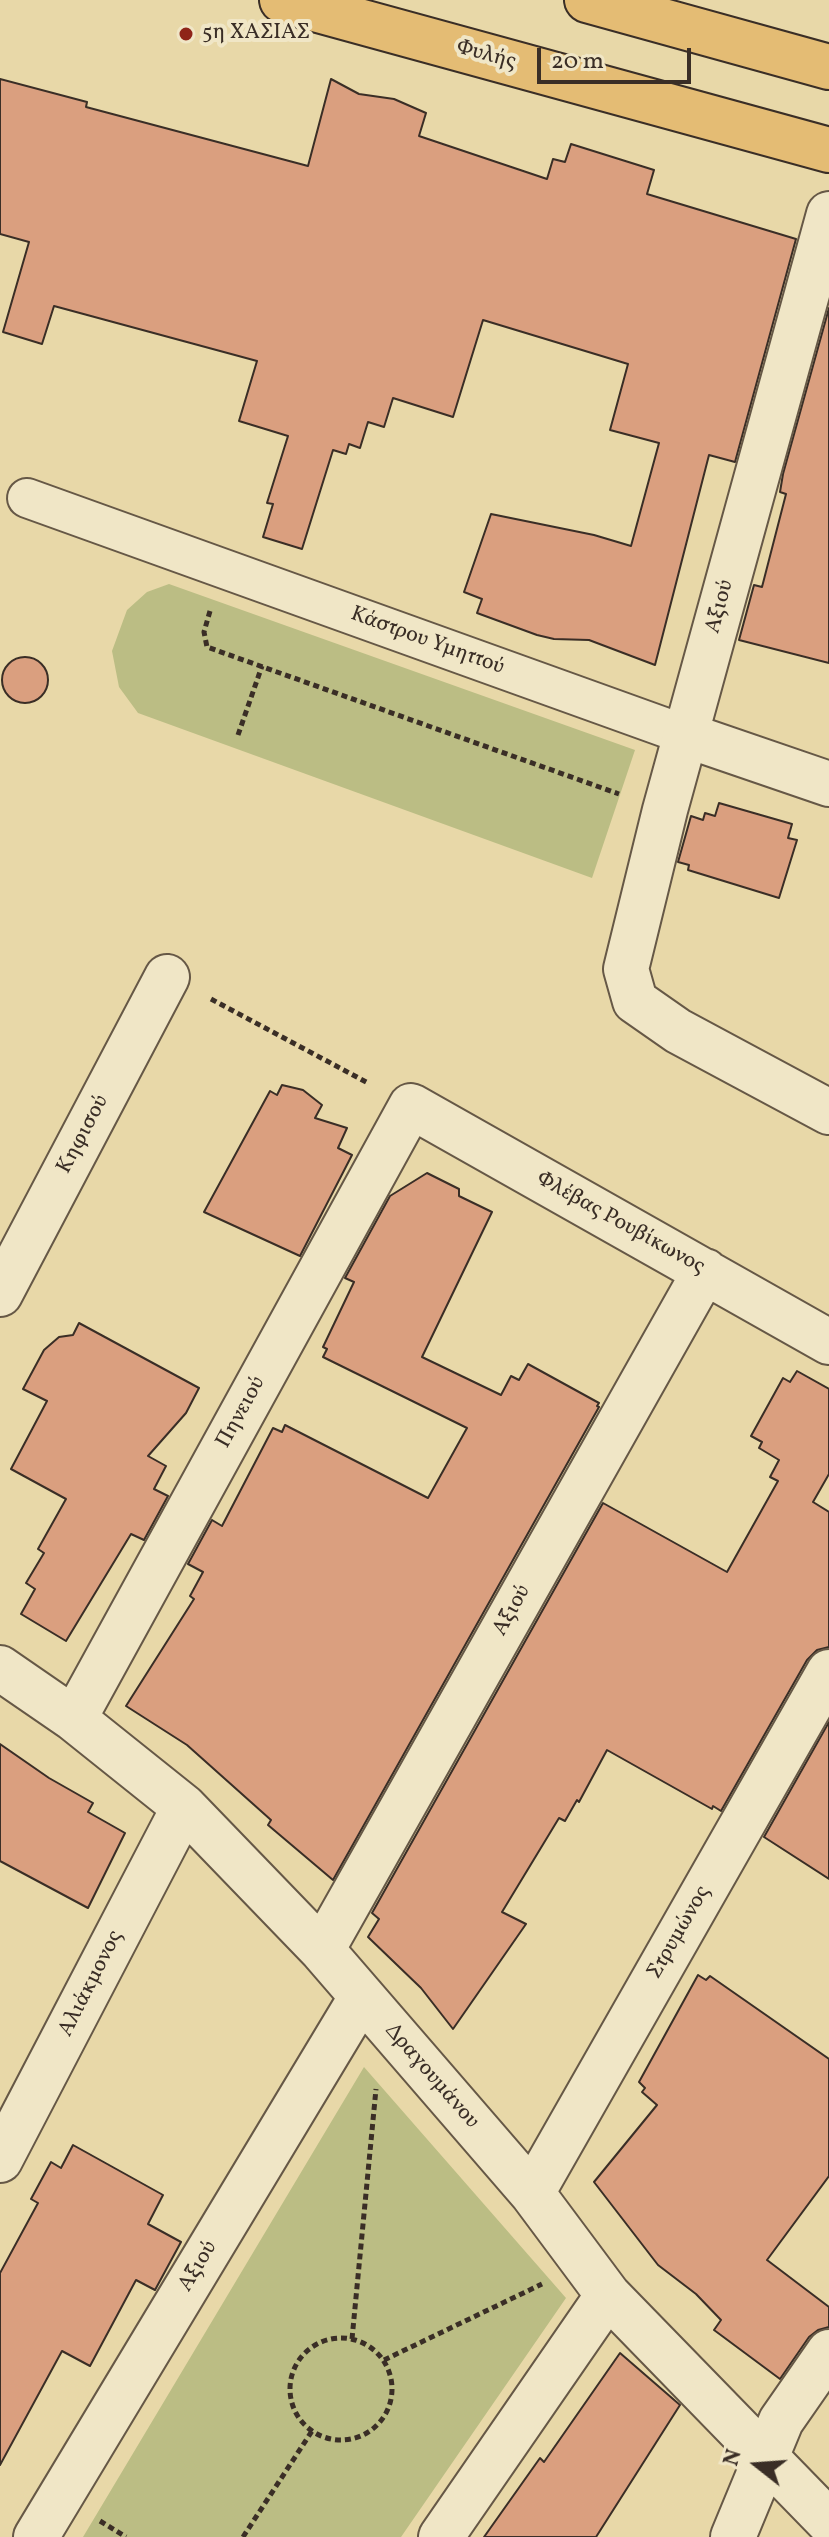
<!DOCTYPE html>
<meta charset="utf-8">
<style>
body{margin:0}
#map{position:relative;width:829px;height:2537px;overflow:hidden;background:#e8d8a8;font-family:Vollkorn,serif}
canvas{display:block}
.north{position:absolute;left:717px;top:2425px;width:80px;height:80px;-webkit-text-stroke:6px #f0e6c6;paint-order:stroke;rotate:287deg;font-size:22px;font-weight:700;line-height:32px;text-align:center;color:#3a2e26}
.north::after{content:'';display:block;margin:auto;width:28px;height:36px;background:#3a2e26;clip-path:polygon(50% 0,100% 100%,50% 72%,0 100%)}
.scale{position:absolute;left:537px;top:48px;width:154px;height:36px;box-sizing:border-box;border:4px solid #3a2e26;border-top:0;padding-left:10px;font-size:24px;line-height:28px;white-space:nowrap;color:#3a2e26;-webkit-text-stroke:6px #f0e6c6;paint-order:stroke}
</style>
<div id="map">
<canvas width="829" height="2537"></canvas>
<div class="north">N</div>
<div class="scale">20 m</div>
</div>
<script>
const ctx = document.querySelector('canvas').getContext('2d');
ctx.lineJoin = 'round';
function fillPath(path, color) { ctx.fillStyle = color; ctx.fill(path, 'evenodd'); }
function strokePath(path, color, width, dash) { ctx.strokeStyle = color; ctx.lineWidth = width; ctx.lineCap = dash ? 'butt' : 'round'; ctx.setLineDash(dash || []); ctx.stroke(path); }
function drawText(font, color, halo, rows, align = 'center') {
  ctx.font = font + ' Vollkorn,serif'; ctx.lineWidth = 8; ctx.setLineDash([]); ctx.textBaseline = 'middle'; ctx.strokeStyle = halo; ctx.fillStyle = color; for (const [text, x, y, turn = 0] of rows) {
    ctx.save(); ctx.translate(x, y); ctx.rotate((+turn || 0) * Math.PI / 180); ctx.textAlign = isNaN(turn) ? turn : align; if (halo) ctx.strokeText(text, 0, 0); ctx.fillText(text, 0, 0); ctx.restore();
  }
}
fillPath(new Path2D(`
 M169,584L635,750L592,878L138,713L119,687L112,651L127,610L147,592Z
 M364,2067L566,2298L401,2537H83Z`), '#bbbd84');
const building = new Path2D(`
 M0,79L87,102L86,107L308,166L331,79L359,94L394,99L426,113L419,136L547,179L553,159L565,162L571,144L654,170L647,194L796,239L735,462L709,455L655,665L589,640L554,639L537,635L477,613L482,599L464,592L491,514L594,535L631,546L659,443L610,430L628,364L483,320L453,417L393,398L384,427L368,422L360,448L349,444L346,454L333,450L302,549L263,537L273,504L267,503L288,436L239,421L257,361L54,306L42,344L3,332L29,242L0,234Z
 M829,308V663L739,640L754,585L762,587L786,494L780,492L783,474Z
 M2 680a23 23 0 1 1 46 0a23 23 0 1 1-46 0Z
 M719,803L792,824L788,838L797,840L779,898L688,870L689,865L678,862L691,816L703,820L705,813L715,816Z
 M282,1085L303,1090L322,1105L315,1118L347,1128L338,1148L352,1155L300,1256L204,1212L270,1091L277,1095Z
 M427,1173L459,1189V1196L492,1212L422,1357L501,1395L511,1376L519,1380L528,1364L599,1403L597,1406L599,1407L333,1880L268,1825L271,1820L187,1745L126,1706L194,1599L190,1596L203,1572L188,1564L212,1520L222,1526L273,1428L282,1432L285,1425L428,1498L467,1428L323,1357L327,1349L323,1347L354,1282L345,1278L390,1196Z
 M79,1323L199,1388L186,1413L148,1456L166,1466L154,1489L168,1496L144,1540L131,1534L66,1641L21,1614L35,1589L26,1583L44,1553L38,1549L66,1499L11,1469L47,1401L23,1389L44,1350L59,1337L73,1335Z
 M797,1371L829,1389V1474L813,1502L829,1512V1647L817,1650L807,1660L721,1811L713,1806L712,1809L607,1750L579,1802L577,1800L565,1821L559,1818L502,1912L526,1924L453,2029L421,1988L368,1937L379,1919L372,1913L603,1503L727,1572L778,1481L770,1477L779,1460L759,1448L762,1442L751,1436L783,1378L790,1382Z
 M829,1722V1879L764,1837Z
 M0,1744L49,1778L93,1803L88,1812L125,1833L88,1908L0,1861Z
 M698,1975L706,1980L710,1976L829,2059V2176L767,2260L829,2307V2327L818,2330L809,2337L780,2379L714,2330L721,2320L696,2294L658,2265L594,2182L657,2105L642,2092L645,2088L639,2082Z
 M73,2145L163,2195L148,2224L181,2242L155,2290L136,2280L90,2366L62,2351L0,2465V2273L38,2203L31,2199L51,2162L61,2168Z
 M620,2353L680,2405L596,2537H484L540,2458L544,2462Z`);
fillPath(building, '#da9f7f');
strokePath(building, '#3a2e26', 2);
const pedestrian = new Path2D(`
 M27,498L686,735`);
const minor = new Path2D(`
 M829,214L665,810L626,969L635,1001L678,1031L829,1112
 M686,735L829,784
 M0,1294L167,977
 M0,1668L74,1719L184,1807L322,1950L532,2193L608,2295L829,2522
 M74,1719L411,1106L829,1342
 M322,1950L705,1271
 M0,2160L184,1807
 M532,2193L829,1672
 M36,2537L362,1996
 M441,2537L608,2295
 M733,2537L781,2421L829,2352`);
const primary = new Path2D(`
 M282,0L829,150
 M587,0L829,67`);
strokePath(pedestrian, '#665846', 42);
strokePath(minor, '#665846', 48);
strokePath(primary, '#3a2e26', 48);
strokePath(new Path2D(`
 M210,611L204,632L207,647L619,794
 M238,735L262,666
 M211,999L368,1083
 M290 2389a51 51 0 1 1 102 0a51 51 0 1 1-102 0Z
 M352,2339L376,2089
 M384,2360L542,2284
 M100,2521L126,2537
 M243,2537L312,2431`), '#3a2e26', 5, [6, 4]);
strokePath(pedestrian, '#f0e6c6', 38);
strokePath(minor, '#f0e6c6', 44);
strokePath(primary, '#e4bc74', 44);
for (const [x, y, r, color] of [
 [186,34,8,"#8f2418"]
]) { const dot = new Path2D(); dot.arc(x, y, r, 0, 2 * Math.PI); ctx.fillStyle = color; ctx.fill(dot); strokePath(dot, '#f0e6c6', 3); }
drawText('22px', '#3a2e26', '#f0e6c6', [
 ["5η ΧΑΣΙΑΣ",202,34]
], 'left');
drawText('22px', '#3a2e26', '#f0e6c6', [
 ["Φυλής",486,56,15],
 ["Αξιού",721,607,-75],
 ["Κάστρου Υμηττού",427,642,20],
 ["Κηφισού",84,1135,-62],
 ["Φλέβας Ρουβίκωνος",620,1224,29],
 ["Πηνειού",242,1413,-61],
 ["Αξιού",513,1611,-61],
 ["Στρυμώνος",680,1933,-60],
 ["Αλιάκμονος",92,1984,-63],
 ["Δραγουμάνου",431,2077,49],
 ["Αξιού",199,2267,-59]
]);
</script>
